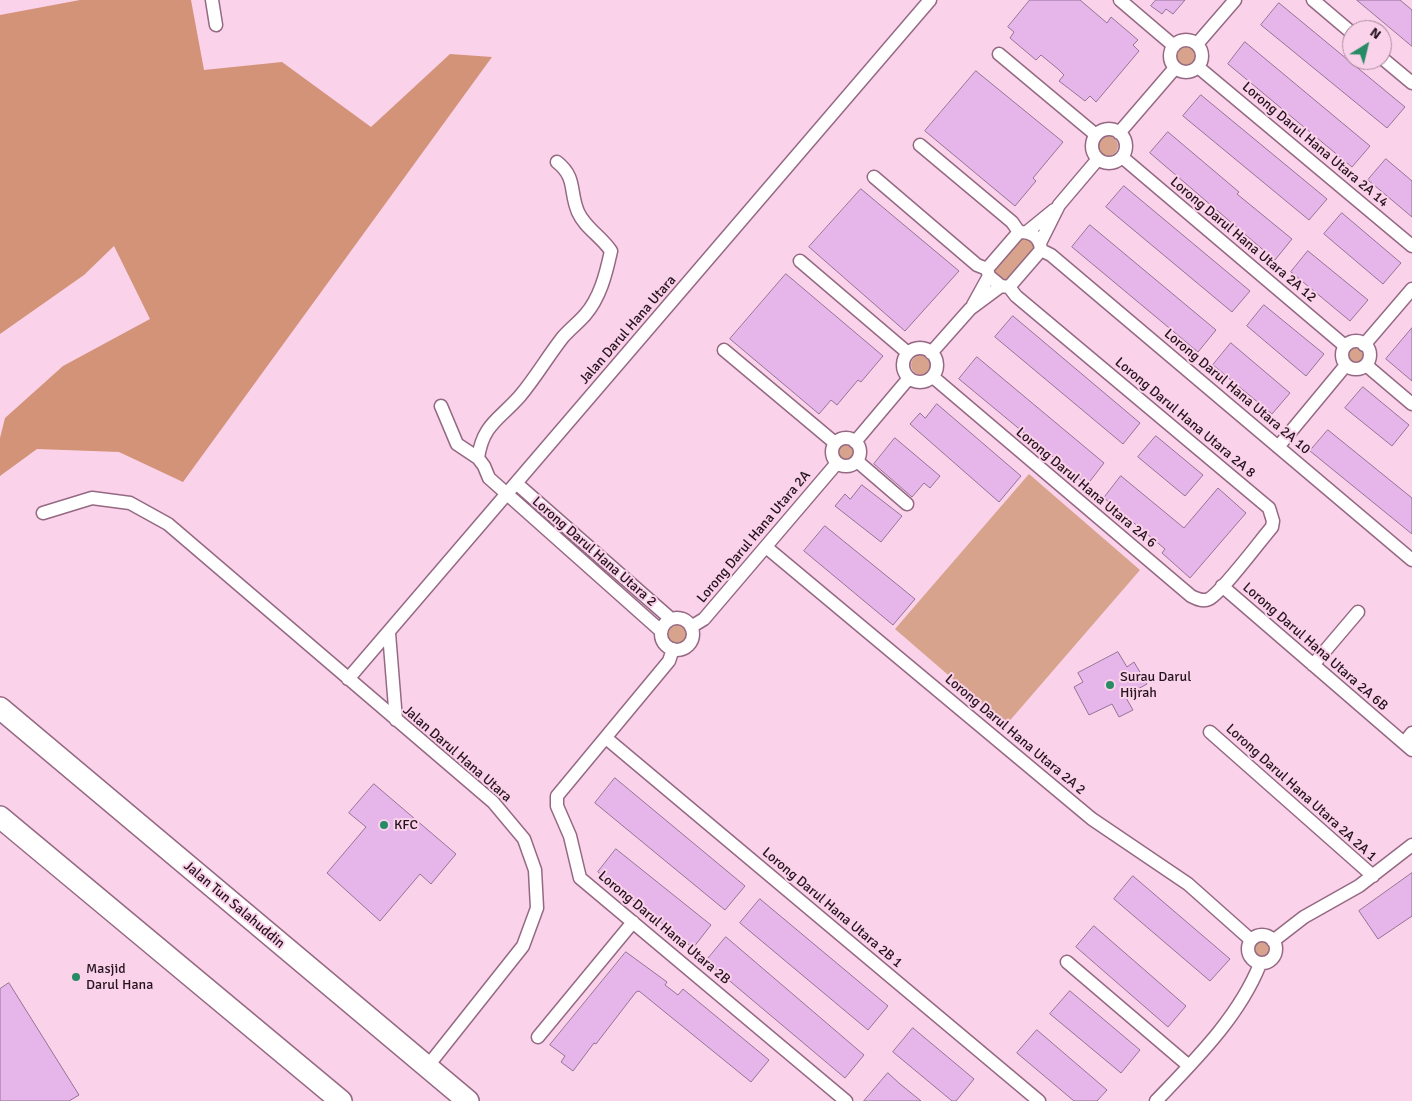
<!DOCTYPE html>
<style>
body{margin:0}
#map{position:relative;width:1412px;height:1101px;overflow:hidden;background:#fad2e9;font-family:Signika,sans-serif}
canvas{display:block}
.north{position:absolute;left:1342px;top:20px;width:50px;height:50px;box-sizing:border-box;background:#fad2e9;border:1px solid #a58698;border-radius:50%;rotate:36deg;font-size:14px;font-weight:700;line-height:20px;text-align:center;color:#25131e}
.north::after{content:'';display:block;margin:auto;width:18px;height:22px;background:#278b65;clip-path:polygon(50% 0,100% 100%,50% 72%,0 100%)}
</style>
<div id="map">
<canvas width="1412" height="1101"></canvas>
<div class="north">N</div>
</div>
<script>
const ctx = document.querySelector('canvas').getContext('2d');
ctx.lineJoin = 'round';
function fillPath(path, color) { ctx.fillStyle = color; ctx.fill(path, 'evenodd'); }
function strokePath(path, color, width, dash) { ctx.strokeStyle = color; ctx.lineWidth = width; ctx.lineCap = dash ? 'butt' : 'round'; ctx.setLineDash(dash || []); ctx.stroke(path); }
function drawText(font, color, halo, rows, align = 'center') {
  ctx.font = font + ' Signika,sans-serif'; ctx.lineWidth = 4; ctx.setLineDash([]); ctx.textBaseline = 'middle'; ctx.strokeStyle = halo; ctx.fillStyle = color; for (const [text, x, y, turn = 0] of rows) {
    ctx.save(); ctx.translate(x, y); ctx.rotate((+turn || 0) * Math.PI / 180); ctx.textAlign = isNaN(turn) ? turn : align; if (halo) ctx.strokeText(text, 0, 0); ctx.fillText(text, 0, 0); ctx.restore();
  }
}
fillPath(new Path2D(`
 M1176 56a10 10 0 1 1 20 0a10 10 0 1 1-20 0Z
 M1098 146a10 10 0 1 1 20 0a10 10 0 1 1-20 0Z
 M1022,237C1031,240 1035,242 1033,252L1009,280L1005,281L994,275V267Z
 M1346 355a10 10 0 1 1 20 0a10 10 0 1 1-20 0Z
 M911 365a10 10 0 1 1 20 0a10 10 0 1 1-20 0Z
 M837 452a9 9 0 1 1 18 0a9 9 0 1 1-18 0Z
 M1029,474L1140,570L1006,725L895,629Z
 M667 634a10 10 0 1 1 20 0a10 10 0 1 1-20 0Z
 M1252 950a10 10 0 1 1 20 0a10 10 0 1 1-20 0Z`), '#d7a38d');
fillPath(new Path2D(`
 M80,0H191L204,70L282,62L371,127L450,54L492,57L183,482L119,452L37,449L0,476V438L5,418L63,366L150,319L114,246L84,275L0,334V15Z`), '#d39378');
const building = new Path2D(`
 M1030,0H1080L1107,23L1111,17L1138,40L1133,45L1139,51L1096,102L1090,96L1085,101L1059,81L1064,75L1058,69L1041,55L1036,60L1010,38L1014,32L1008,27Z
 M1156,0H1185L1173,14L1166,9L1162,14L1151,6Z
 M1357,0H1400L1412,10V46Z
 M1279,3L1405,107L1387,128L1261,25Z
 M1245,42L1370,146L1352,167L1228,64Z
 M976,71L1063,142L1033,178L1036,181L1015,206L925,131Z
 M1201,95L1327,199L1309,220L1183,116Z
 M1168,132L1239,192L1237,194L1292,239L1275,260L1150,153Z
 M1386,159L1412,181V217L1368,180Z
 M1124,186L1250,291L1232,312L1106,207Z
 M861,189L959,271L905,331L809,247Z
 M1342,213L1401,263L1383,284L1324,234Z
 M1090,225L1216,330L1198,352L1072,247Z
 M1308,251L1368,300L1350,321L1291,272Z
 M786,274L883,356L861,382L858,380L837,405L831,400L819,414L730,339Z
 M1264,305L1324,354L1306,376L1247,326Z
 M1013,316L1140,423L1123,444L995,337Z
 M1412,328V381L1386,359Z
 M1231,343L1290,393L1272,414L1213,365Z
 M977,357L1104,463L1087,485L959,379Z
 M1363,387L1409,425L1392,446L1345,408Z
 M937,404L1021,476L999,502L910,424L920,413L925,418Z
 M1328,430L1412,498V534L1310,451Z
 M1156,436L1203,475L1185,496L1138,457Z
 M895,438L940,476L930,488L924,483L912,497L874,464Z
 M1121,476L1184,528L1218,488L1246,513L1190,578L1162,553L1165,549L1104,498Z
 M862,485L902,516L881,542L835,506L845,494L850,499Z
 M825,526L915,599L893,625L804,551Z
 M1118,652L1127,667L1134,662L1147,684L1125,696L1133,710L1119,717L1112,704L1089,715L1074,687L1083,682L1078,673Z
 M615,778L745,886L725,910L595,803Z
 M374,784L456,854L431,884L420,874L380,921L327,873L366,827L349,813Z
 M616,849L711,925L693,948L598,872Z
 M1412,873V916L1378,939L1359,911Z
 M1133,876L1230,959L1210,981L1114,899Z
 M760,899L888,1006L868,1030L740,923Z
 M1094,926L1186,1006L1168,1027L1076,947Z
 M726,937L864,1055L845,1078L706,961Z
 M626,952L667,982L665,985L678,995L683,989L769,1060L751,1082L639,991L636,992L596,1044L594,1043L573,1071L561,1062L565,1056L550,1045Z
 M9,983L79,1095L69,1101H0V989Z
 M1070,991L1140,1050L1121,1073L1050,1014Z
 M913,1028L974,1079L956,1101H952L893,1052Z
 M1037,1030L1107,1090L1097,1101H1074L1017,1053Z
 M888,1073L900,1084L921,1101H864Z`);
fillPath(building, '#e6b6ea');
strokePath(building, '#947397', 1);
const minor = new Path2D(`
 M212,0L216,25
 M1120,0L1174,46
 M1313,0L1352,33
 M1170 56a16 16 0 1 1 32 0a16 16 0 1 1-32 0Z
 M1197,44L1235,0
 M999,54L1096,135
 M1382,58L1412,83
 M1198,67L1412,246
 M1092 146a17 17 0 1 1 34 0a17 17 0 1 1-34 0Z
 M1119,133L1175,68
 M920,145L1012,222L1019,232
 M1122,157L1345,346
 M874,177L977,265L987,269
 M1019,232C1031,231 1040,237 1041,250L1009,287L1001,286L989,276L987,269Z
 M1027,232L1054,210
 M1040,243L1059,205L1098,159
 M1041,250L1051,255L1412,560
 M800,261L908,353
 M973,305L989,276
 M1342 355a14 14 0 1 1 28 0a14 14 0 1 1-28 0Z
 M1364,345L1412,289
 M903 365a17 17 0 1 1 34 0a17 17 0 1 1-34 0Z
 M724,350L835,443
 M931,353L970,309L1001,286
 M1366,365L1412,404
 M933,377L1191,596C1197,599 1203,602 1209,599C1222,592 1260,541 1272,527L1273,521L1269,508L1016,296L1009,287
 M441,406L457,444L478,458L484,466L489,478L661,631
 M832 452a14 14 0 1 1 28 0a14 14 0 1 1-28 0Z
 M855,442L909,378
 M1278,447L1346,365
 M478,458C483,424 499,420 520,396C536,377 548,356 563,337C570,329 578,323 585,315C600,298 606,274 611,251C601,236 585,228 578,212C569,191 577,178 557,162
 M857,461L907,504
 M516,483L671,619
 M43,513L92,498L130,503L168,524L493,802L524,839L535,870L537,908L523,946L427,1067
 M766,547L1092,819L1188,884L1251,940
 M1222,586L1412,750
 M661 634a16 16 0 1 1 32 0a16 16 0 1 1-32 0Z
 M691,627L704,619L837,463
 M389,633L396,720
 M673,649L669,661L557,796V806L570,836L580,878L846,1101
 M1313,665L1358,612
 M348,679L930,0
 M1210,732L1373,876
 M606,738L1039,1101
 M1404,743L1412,733
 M1248 949a14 14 0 1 1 28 0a14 14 0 1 1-28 0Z
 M1273,941L1304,917L1359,886L1412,845
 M1067,962L1189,1066
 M538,1037L633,922
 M1156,1101C1195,1060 1239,1017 1260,964`);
const trunk = new Path2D(`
 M0,708L468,1101
 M0,817L341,1101`);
strokePath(minor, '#956983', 15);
strokePath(trunk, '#956983', 24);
strokePath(minor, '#fff', 12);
strokePath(trunk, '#fff', 21);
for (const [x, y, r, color] of [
 [1110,685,5,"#278b65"],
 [384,825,5,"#278b65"],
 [76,977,5,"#278b65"]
]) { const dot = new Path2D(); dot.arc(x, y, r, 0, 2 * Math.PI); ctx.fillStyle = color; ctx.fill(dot); strokePath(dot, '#fad2e9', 2); }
drawText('14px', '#25131e', '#fad2e9', [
 ["Lorong Darul Hana Utara 2A 14",1315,145,40],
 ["Lorong Darul Hana Utara 2A 12",1243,240,40],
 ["Jalan Darul Hana Utara",628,330,-49],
 ["Lorong Darul Hana Utara 2A 10",1237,392,40],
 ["Lorong Darul Hana Utara 2A 8",1185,418,40],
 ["Lorong Darul Hana Utara 2A 6",1086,488,40],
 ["Lorong Darul Hana Utara 2A",754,537,-50],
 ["Lorong Darul Hana Utara 2",594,552,41],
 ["Lorong Darul Hana Utara 2A 6B",1315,647,41],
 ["Lorong Darul Hana Utara 2A 2",1015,735,40],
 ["Jalan Darul Hana Utara",457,754,41],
 ["Lorong Darul Hana Utara 2A 2A 1",1301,793,42],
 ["Jalan Tun Salahuddin",234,905,40],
 ["Lorong Darul Hana Utara 2B 1",832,908,40],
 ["Lorong Darul Hana Utara 2B",664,928,40]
]);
drawText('14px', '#25131e', '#fad2e9', [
 ["Surau Darul",1120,677],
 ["Hijrah",1120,693],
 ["KFC",394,825],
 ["Masjid",86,969],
 ["Darul Hana",86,985]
], 'left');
</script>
